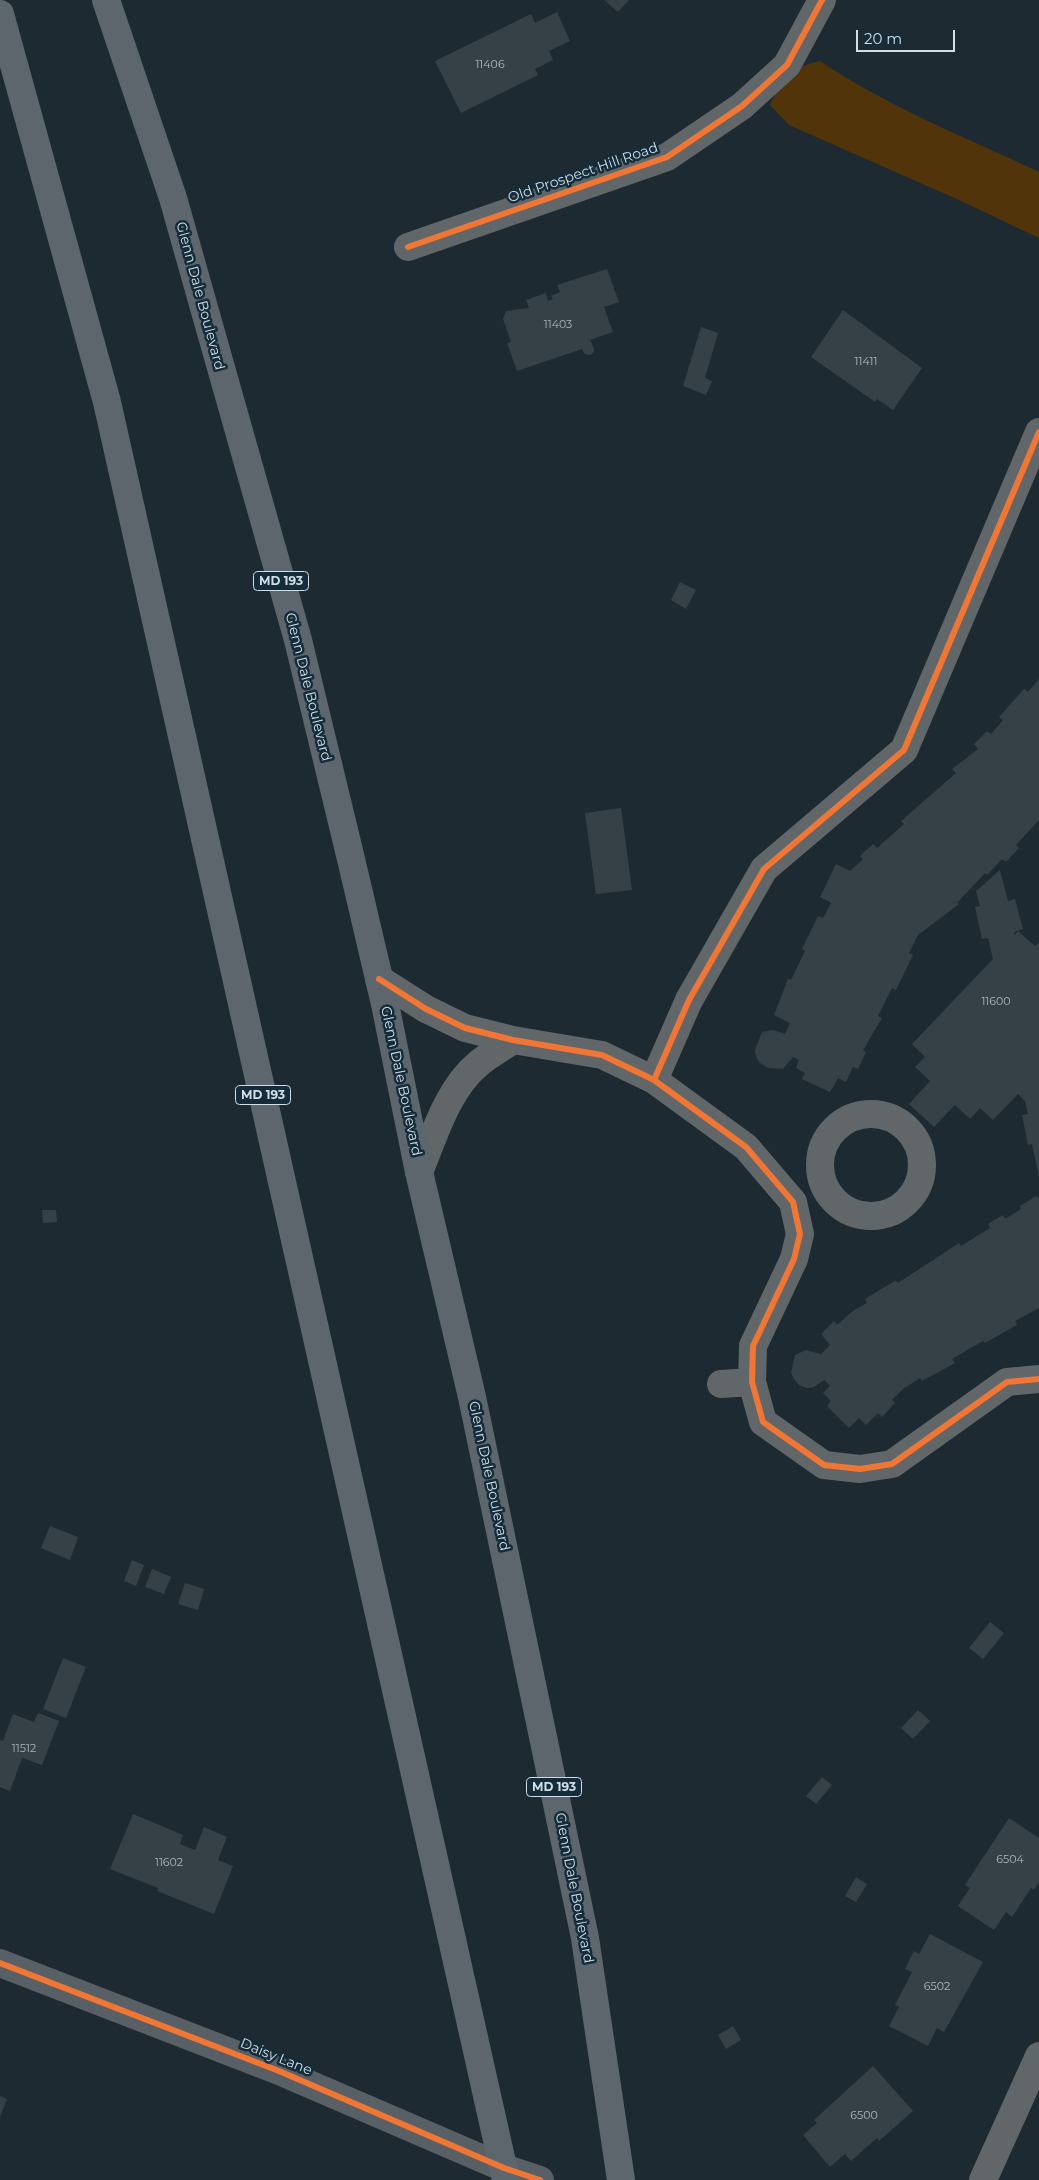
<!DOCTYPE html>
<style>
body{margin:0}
#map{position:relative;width:1039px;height:2180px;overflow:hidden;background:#1d2a32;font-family:Montserrat,sans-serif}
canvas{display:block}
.scale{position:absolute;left:856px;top:30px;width:99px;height:22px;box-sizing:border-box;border:2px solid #d0dee7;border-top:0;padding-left:6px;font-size:15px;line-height:18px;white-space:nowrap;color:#d0dee7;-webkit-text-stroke:4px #152d3a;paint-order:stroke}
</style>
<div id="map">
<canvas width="1039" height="2180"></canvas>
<div class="scale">20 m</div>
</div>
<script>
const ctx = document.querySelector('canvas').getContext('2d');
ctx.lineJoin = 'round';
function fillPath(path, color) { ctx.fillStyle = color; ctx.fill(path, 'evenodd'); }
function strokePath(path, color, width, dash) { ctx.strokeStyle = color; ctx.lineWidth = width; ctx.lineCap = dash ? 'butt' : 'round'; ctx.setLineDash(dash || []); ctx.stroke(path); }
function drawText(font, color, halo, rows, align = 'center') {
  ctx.font = font + ' Montserrat,sans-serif'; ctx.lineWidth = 5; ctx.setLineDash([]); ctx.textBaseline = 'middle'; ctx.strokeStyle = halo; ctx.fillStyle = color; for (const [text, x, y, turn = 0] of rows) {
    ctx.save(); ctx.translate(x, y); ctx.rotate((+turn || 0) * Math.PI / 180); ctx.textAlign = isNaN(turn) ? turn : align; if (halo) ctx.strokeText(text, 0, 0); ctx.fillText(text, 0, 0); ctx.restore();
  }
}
fillPath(new Path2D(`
 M820,61C888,107 965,137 1039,172V238L959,200L789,125L770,105C782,79 792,67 820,61Z`), '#52340b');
fillPath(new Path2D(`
 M604,0H629L618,12Z
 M557,12L570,41L549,51L553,60L535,69L538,75L461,113L435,61L531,14L535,23Z
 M607,269L619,302L604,307L613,332L590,340L594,348V352L590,355L585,354L582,349L517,371L507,343L511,342L503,319L506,311L529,308L526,300L546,293L548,301L553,299L551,296L560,292L557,285Z
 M843,310L922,368L893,410L877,399L875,402L811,357Z
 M701,327L718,333L705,378L712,381L706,395L683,386Z
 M680,582L696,590L686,609L671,600Z
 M1039,679V820L1016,845L1019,848L1006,862L1002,859L987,875L985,873L957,903L959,904L918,935L909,953L913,955L896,990L892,988L878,1016L882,1018L863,1050L866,1052L858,1069L853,1067L846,1082L838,1078L830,1092L802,1079L805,1073L796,1068L799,1060L793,1057L783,1069L768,1068L760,1063L756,1057L755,1050L762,1032L773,1030L785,1034L790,1023L774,1015L788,979L791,980L805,951L802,949L818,916L823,918L831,903L820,897L836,864L850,871L863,859L860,856L873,844L877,848L904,824L901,821L956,773L952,769L978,749L974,744L987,731L991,734L1003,720L999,717L1024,689L1028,692Z
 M621,808L632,890L596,894L585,813Z
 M1000,870L1008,901L1015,899L1023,929L1014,932L1015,935L1018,931L1035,946L1039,942V1177L1032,1144L1028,1145L1022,1115L1028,1114L1025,1101L1018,1094L993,1120L980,1108L970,1119L955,1105L934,1127L909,1104L930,1081L915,1067L925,1057L912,1044L993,959L988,938L982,939L975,907L980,906L976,891Z
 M1036,1196L1039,1198V1308L1015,1321L1017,1325L985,1343L983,1341L952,1359L955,1363L922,1381L920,1378L903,1389L892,1400L895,1403L882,1417L878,1413L866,1425L859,1418L849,1428L827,1406L831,1401L823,1393L830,1386L824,1380L814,1387L807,1388L799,1385L794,1379L791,1373L795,1355L806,1350L821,1354L830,1345L821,1334L834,1321L837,1325L854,1310L867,1303L865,1299L896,1280L898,1283L959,1243L961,1246L990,1228L988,1224L1003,1215L1005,1219L1021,1209L1020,1206Z
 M42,1210H56L57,1222L43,1223Z
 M50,1526L78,1537L70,1560L41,1548Z
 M132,1560L144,1565L136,1586L124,1581Z
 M152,1569L171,1577L164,1594L145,1587Z
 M185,1583L204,1589L198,1610L178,1604Z
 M990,1622L1004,1633L983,1659L969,1648Z
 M63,1658L86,1667L66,1718L43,1709Z
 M918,1710L930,1721L913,1739L901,1728Z
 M38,1713L59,1721L42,1765L22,1758L10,1791L0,1787V1740L3,1741L13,1714L34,1722Z
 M822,1777L832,1785L816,1804L806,1796Z
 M133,1814L183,1835L180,1844L195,1850L204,1827L227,1837L218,1860L233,1866L214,1914L157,1891L158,1888L110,1869Z
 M1009,1818L1039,1838V1882L1034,1890L1031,1888L1012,1917L1006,1912L994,1930L958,1906L970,1888L965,1885Z
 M856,1877L867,1884L856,1902L845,1896Z
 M930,1934L983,1962L944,2032L937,2028L928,2046L889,2026L899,2007L895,2005L912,1972L905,1969L914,1951L919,1954Z
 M733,2026L741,2040L726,2049L718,2035Z
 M873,2066L913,2111L879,2141L877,2138L851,2161L845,2154L830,2167L803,2135L817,2123L814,2120Z
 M0,2096L7,2099L0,2117Z`), '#364147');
strokePath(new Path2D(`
 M408,247L667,157L742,106L787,65L822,0
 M379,979L426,1009L465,1028L513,1040L602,1055L654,1080L746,1147L793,1202L800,1234L794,1259L753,1346L752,1382L763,1422L824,1465L860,1469L892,1464L1007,1382L1039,1379
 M654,1080L689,1000L764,869L904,750L1039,432
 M820 1165a51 51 0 1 1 102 0a51 51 0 1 1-102 0Z
 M419,1172C434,1136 447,1090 478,1064C488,1055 502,1048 513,1040
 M721,1384L752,1382
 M983,2180L1039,2056`), '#616669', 28);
strokePath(new Path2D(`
 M0,1963L279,2071L504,2168L540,2180`), '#586065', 28);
strokePath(new Path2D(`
 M106,0L173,198L298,640L351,859L385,1004L419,1172L472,1397L585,1938L621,2180
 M0,14L107,402L506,2180`), '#5e666d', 28);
strokePath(new Path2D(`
 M408,247L667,157L742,106L787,65L822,0
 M379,979L426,1009L465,1028L513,1040L602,1055L654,1080L746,1147L793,1202L800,1234L794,1259L753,1346L752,1382L763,1422L824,1465L860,1469L892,1464L1007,1382L1039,1379
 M654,1080L689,1000L764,869L904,750L1039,432
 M0,1963L279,2071L504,2168L540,2180`), '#f07635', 6);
drawText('11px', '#aab7bf', null, [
 ["11406",490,65],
 ["11403",558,325],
 ["11411",866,362],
 ["11600",996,1002],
 ["11512",24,1749],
 ["6504",1010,1860],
 ["11602",169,1863],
 ["6502",937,1987],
 ["6500",864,2116]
]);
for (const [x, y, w] of [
 [281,581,55],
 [263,1095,55],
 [554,1787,55]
]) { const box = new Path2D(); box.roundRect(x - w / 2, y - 9.5, w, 19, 4); ctx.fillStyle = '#152d3a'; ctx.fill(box); strokePath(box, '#d0dee7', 1); }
drawText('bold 12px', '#d0dee7', null, [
 ["MD 193",281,581],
 ["MD 193",263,1095],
 ["MD 193",554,1787]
]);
drawText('14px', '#d0dee7', '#152d3a', [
 ["Old Prospect Hill Road",583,173,-19],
 ["Glenn Dale Boulevard",200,296,75],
 ["Glenn Dale Boulevard",308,687,76],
 ["Glenn Dale Boulevard",401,1081,78],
 ["Glenn Dale Boulevard",489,1476,78],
 ["Glenn Dale Boulevard",574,1888,79],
 ["Daisy Lane",276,2057,22]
]);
</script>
